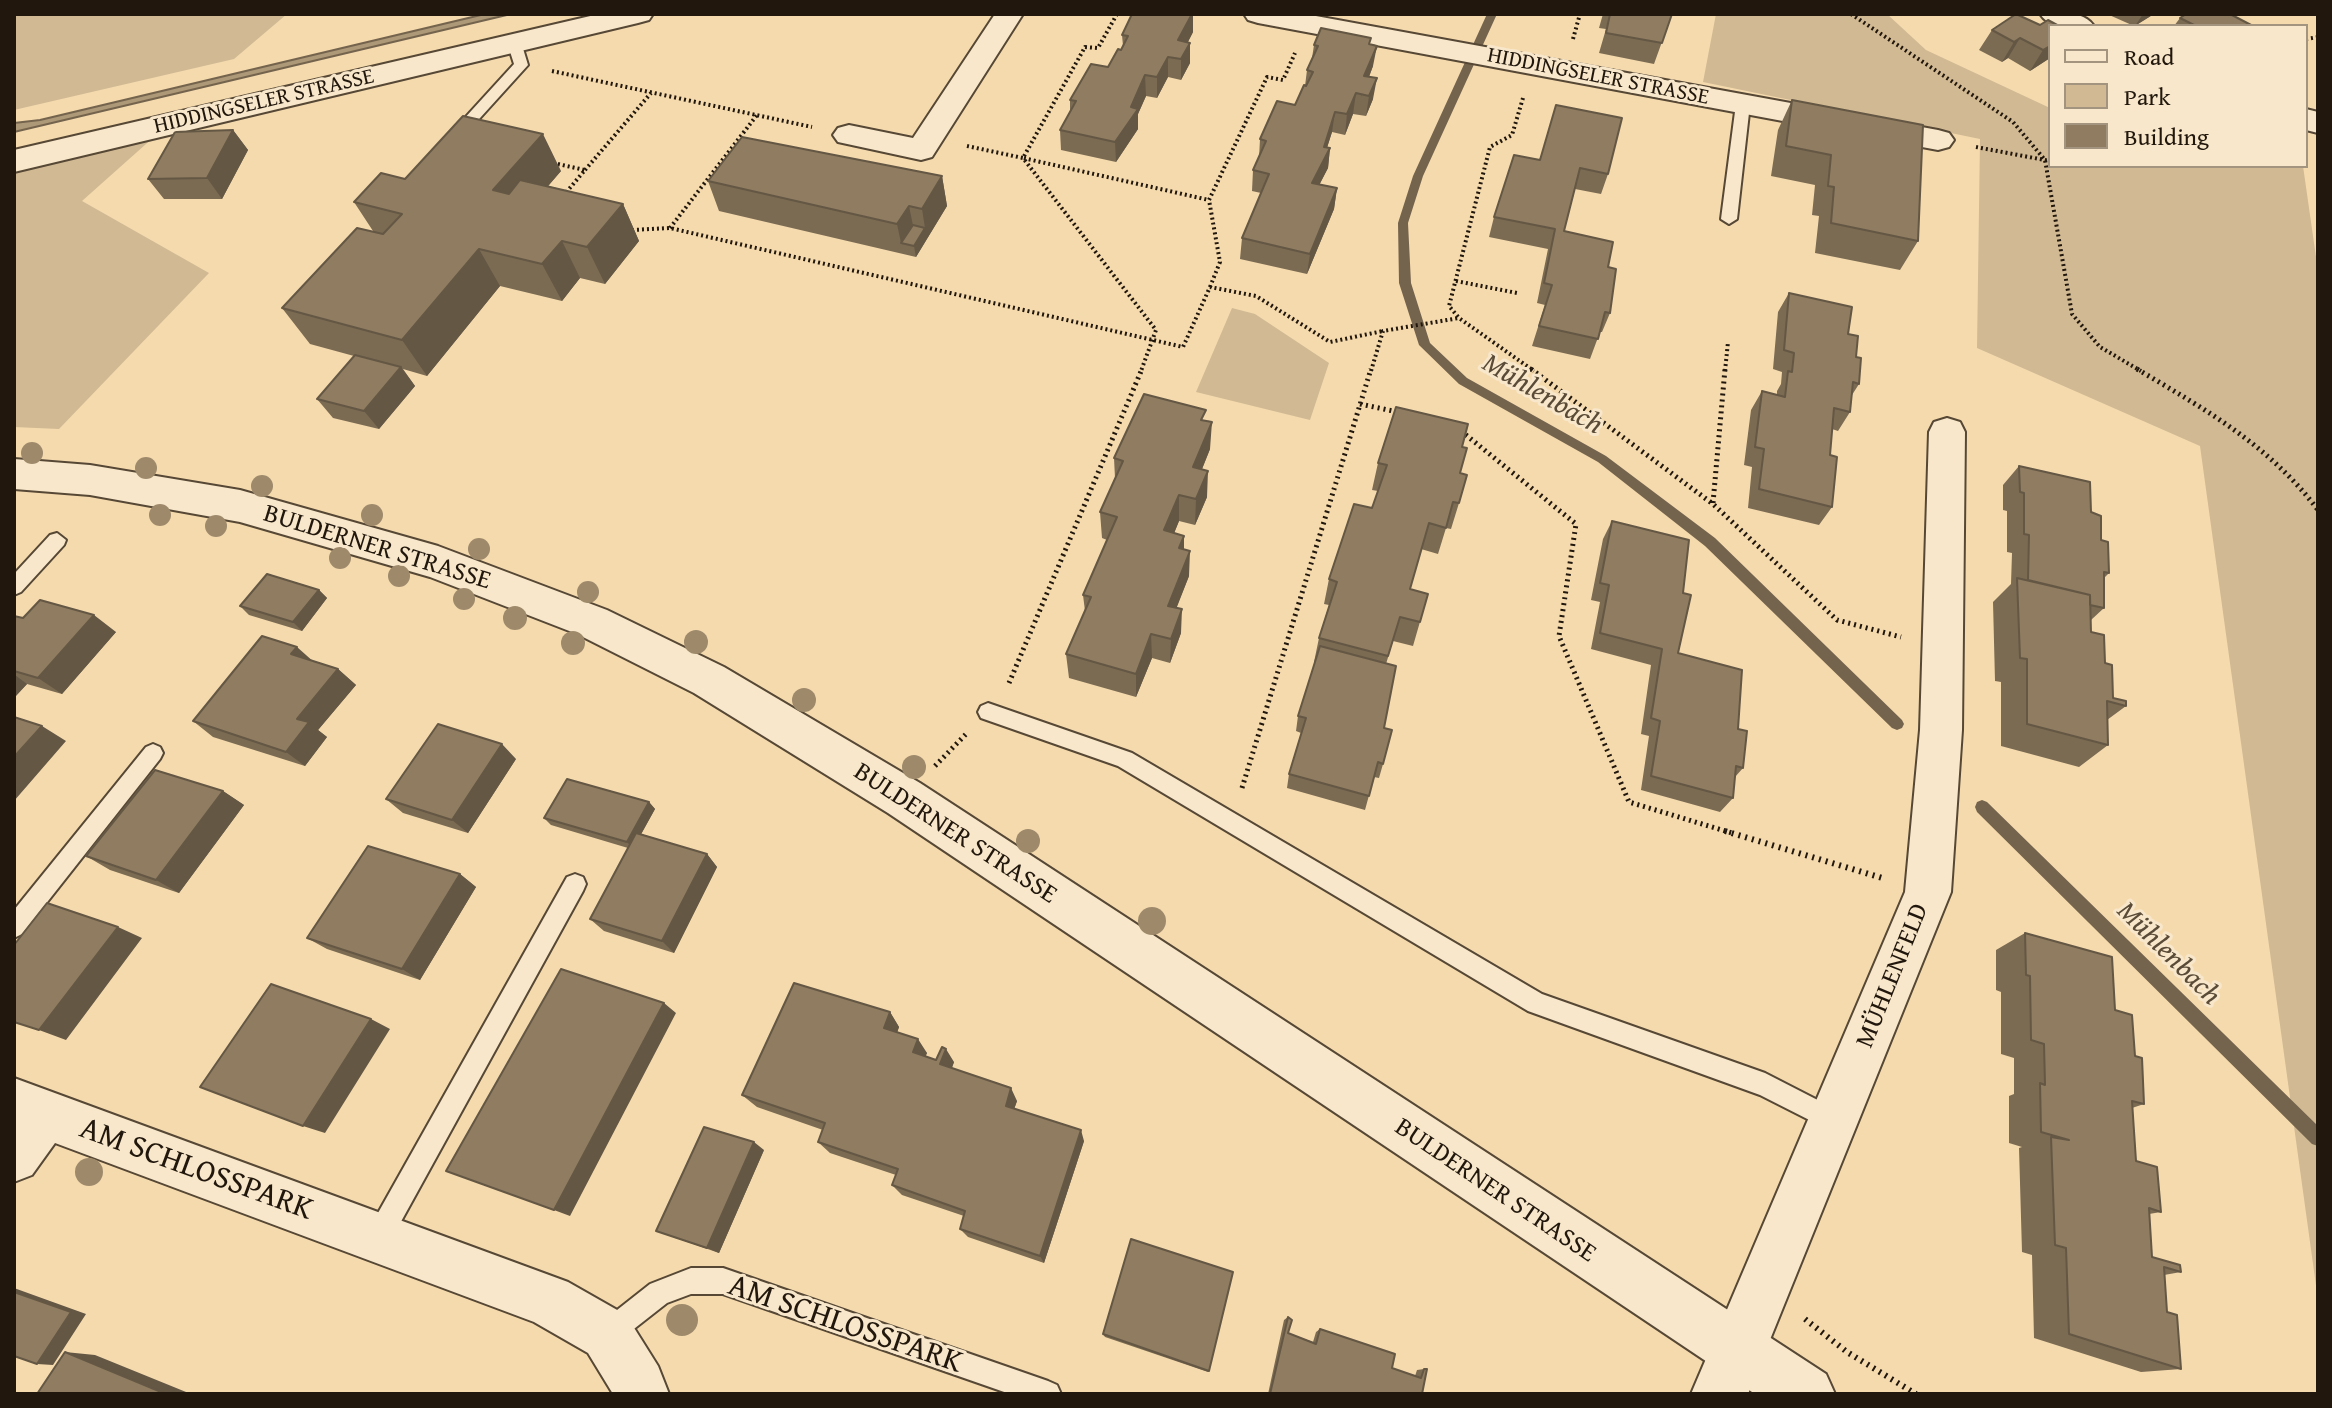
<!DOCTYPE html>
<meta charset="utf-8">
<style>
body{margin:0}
#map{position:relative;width:2332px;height:1408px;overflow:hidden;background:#f5daae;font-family:"Gentium Book Plus",serif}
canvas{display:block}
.frame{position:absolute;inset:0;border:16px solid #21170d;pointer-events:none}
.legend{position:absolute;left:2048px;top:24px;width:260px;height:144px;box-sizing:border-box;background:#f8e7ca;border:2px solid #a2947e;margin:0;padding:10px 14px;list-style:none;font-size:24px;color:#21170d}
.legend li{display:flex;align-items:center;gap:16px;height:40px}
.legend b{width:40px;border:2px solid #a2947e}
</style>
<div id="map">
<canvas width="2332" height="1408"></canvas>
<div class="frame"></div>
<ul class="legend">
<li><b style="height:10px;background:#f8e7ca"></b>Road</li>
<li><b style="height:22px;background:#d1b993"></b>Park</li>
<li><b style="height:22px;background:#8f7c61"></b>Building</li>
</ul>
</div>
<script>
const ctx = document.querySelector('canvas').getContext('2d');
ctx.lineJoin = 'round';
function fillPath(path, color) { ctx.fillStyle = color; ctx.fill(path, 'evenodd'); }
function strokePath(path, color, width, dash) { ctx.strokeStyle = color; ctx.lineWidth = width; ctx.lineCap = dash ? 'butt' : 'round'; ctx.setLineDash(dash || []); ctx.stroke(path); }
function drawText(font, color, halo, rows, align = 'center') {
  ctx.font = font + ' "Gentium Book Plus",serif'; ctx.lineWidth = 6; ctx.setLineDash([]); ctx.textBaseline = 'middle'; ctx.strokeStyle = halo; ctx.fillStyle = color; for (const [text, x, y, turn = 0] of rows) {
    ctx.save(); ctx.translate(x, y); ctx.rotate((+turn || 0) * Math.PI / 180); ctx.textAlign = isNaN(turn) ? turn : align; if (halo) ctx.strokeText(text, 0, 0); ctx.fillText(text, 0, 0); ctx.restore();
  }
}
fillPath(new Path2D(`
 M14,14H287L234,59L14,110Z
 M1716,14H1887L1926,50L2050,108V166H2303L2318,271V1300L2200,446L1977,348L1980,139L1703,82Z
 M155,136L82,201L209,273L59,429L14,427V171Z
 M1232,308L1255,314L1329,363L1310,420L1196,392Z`), '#d1b993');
const water = new Path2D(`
 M485,14H511L14,132V123L40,120Z`);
fillPath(water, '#ad9877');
strokePath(water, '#75644d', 2);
fillPath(new Path2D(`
 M1487,14H1497L1423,176L1408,223L1411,283L1430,343L1467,378L1606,456L1715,538L1902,720L1904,724L1902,728L1897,730L1892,728L1705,546L1598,462L1459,384L1419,345L1399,283L1398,223L1413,176Z
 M1982,800L1987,802L2318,1126V1146L2312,1144L1977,812L1975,807L1977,802Z`), '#75644d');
const service = new Path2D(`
 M514,38L521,42L528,65L461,139H451V133L514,64L507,42Z
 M1743,99L1750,104L1737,219L1729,224L1721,219L1736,104Z
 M57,533L66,540L64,545L21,592L14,595V574L50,535Z
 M988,703L1132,753L1542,994L1765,1073L1841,1112L1845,1120L1841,1128L1833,1132L1760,1095L1528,1011L1118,766L981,718L978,712L981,706Z
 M153,744L160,747L163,753L160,759L22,934L14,938V910L146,747Z
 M575,874L583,877L586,884L583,891L387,1247L378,1250L369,1247L366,1238L369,1229L567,877Z
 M691,1268H723L1048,1381L1057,1385L1061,1394H1010L723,1294H691L667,1303L616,1343L607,1347L598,1343L594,1334L598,1325L650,1284Z`);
const minor = new Path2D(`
 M995,14H1023L932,157L921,160L838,142L833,135L838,128L849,125L913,138Z
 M1244,14H1305L1938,130L1949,133L1954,140L1949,147L1938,150L1258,23L1248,20Z
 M2040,14C2058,14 2082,9 2094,26C2075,26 2051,31 2040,14Z
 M2306,109L2318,112V133L2306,130Z
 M1947,418L1960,422L1965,432L1962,730L1951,892L1748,1394H1691L1905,892L1920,730L1929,432L1934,422Z
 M14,1078L568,1282L626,1315L658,1366L669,1394H613L588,1353L534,1322L55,1143L32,1175L14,1182Z`);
const tertiary = new Path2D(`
 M599,14H653L649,20L638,23L14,172V150Z
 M14,459L90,465L240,490L438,546L607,610L724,667L920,783L1826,1374L1835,1394H1755L888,813L694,693L577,634L430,577L240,522L90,495L14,489Z`);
strokePath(service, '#564835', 4);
strokePath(minor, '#564835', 4);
strokePath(tertiary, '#564835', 4);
strokePath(new Path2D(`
 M1117,14L1098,48L1085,47L1023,158L1209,200
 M1851,14L2013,122L2045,160L2072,314L2100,347L2141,371
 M1573,39L1580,14
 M2306,39L2318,37
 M552,71L812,127
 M1523,98L1512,135L1490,147L1449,306L1459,318L1534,371
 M967,146L1023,158L1156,330L1141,371
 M1976,147L2050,161
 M553,163L585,170L564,195
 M2084,166H2129
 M585,170L651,93
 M670,228L757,115
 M632,230L670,228L1183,347L1210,287L1256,296L1330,342L1383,331
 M1456,281L1517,293
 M1210,287L1220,262L1209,200L1267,77L1283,80L1295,53
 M1371,371L1383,331L1459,318
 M1725,371L1728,342`), '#21170d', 4, [2, 3]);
strokePath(new Path2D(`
 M1531,369L1713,504L1837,620L1901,637
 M2137,369C2206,410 2269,445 2318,510
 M1360,404L1398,412
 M1461,431L1576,524L1559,636L1629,802L1732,833
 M1713,503L1725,369
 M1009,683L1142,369
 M935,766L967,733
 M1242,788L1371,369`), '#21170d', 5, [2, 4]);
strokePath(new Path2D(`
 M1725,831L1882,878
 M1805,1319L1847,1352L1916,1394`), '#21170d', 6, [2, 5]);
fillPath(service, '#f8e7ca');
fillPath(minor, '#f8e7ca');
fillPath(tertiary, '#f8e7ca');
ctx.fillStyle = '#9e8a6b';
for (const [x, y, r] of [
 [32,453,11],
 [146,468,11],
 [262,486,11],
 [160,515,11],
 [372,515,11],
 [216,526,11],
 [479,549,11],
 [340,558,11],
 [399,576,11],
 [588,592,11],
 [464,599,11],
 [515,618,12],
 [696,642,12],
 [573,643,12],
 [804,700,12],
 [914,767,12],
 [1028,841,12],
 [1152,921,14],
 [89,1172,14],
 [682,1320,16]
]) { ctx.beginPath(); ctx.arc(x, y, r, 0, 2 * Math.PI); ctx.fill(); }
fillPath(new Path2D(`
 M1132,14H1193V32L1188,42L1190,63L1181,80L1168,77L1157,98L1146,96L1138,114V129L1116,162L1061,150L1060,130L1070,111V100L1108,67L1121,50L1123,46L1122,35Z
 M1603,14H1672L1654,64L1599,53L1606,29L1599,28Z
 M2016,14L2050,58L2030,71L2008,58L2002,62L1979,50L1992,30Z
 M2107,14H2154L2134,26Z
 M2180,18L2253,26H2174Z
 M1370,44L1373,66L1369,77L1373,99L1366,116L1353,114L1345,135L1332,132L1327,147L1330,148L1328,168L1319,185L1337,188L1334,209L1307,274L1240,259L1242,238L1261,193L1252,191L1253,170L1259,158L1260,139L1295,105L1305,86L1307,70L1312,58L1314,45Z
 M1792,100L1918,241L1900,270L1815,253L1819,216L1812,215L1815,185L1771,176L1778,130Z
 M233,130L248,150L222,199H164L148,179Z
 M1540,160L1608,174L1601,194L1575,189L1564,231L1608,267L1610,313L1602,332H1600L1590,359L1532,346L1545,305L1537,303L1548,249L1489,237L1494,217Z
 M561,171L548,186L623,204L639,241L605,284L580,278L562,301L500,286L427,376L403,369L415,386L379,429L333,418L317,399L354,356L310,344L282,308L373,231L354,202L405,179Z
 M942,176L947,206L916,257L719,211L708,181Z
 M1789,293L1848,334L1856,357L1859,384L1852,395L1850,412L1838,431L1832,429L1830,455L1832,507L1819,525L1748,508L1752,467L1744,465L1751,410L1762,391L1777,395V391L1781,384L1782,372L1773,369L1778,312Z
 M1205,421L1210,449L1202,469L1207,497L1195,525L1179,521L1174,533L1184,536V549L1189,576L1176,608L1181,633L1170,663L1152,658L1136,697L1069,678L1066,654L1085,611L1083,595L1107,540L1102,538L1100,512L1115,478L1114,458Z
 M1462,447L1459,503L1451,529L1446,528L1438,554L1421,549L1410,589L1428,594L1413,646L1393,641L1386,664L1383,764L1379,778L1374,777L1365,810L1287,788L1289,774L1301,733L1296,731L1298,716L1315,662H1314L1319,638L1329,605L1324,604L1329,579L1372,508L1378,491L1372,490L1378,463Z
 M2019,466L2091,512L2101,540L2109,573L2104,578V608L2091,620V632L2105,663L2113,698L2126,706L2107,720L2108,745L2079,767L2001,746V682L1995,681L1993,602L2011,584L2012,553L2007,552V511L2003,510V485Z
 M1612,521L1683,593L1678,653L1738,729L1743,768L1735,777L1733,798L1720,812L1641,790L1649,736L1641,734L1651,665L1591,649L1600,602L1591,600L1603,539Z
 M319,590L327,598L302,631L249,615L240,606Z
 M14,616L23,618L116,632L62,694L27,684L14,698Z
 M313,661L338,669L356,685L318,730L327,737L305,766L213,737L193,721Z
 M516,759L468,833L403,813L386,799Z
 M223,791L244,805L179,893L110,870L86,856Z
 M649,802L655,809L641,834L707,854L717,867L674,953L604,931L590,919L628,848L551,825L544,818Z
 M460,874L476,887L420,980L327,949L307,938Z
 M2025,933L2115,1010L2135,1056L2144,1104L2132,1108L2136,1161L2161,1212L2149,1214L2152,1257L2181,1272L2164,1275L2167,1312L2181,1369L2141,1372L2034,1338L2032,1255L2022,1252L2019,1148L2022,1147L2009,1143V1096L2014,1094V1058L2001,1054V992L1996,990V950Z
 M890,1012L899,1027L897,1032L927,1053L925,1056L936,1060L954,1062L952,1068L1017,1101L1014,1109L1084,1141L1044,1263L968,1237L960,1229L964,1216L902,1195L892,1185L896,1175L830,1153L818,1142L823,1130L757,1107L742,1095Z
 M764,1150L719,1253L656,1231Z
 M1288,1317V1333L1313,1342L1316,1332L1320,1329L1392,1368L1415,1376L1417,1370L1424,1369L1422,1394H1268L1284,1320Z
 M1103,1334L1209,1371L1208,1372L1105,1337Z`), '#7b6b53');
fillPath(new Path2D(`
 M1192,14H1193V32L1179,59L1178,40Z
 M2143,14H2154L2135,26Z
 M2020,38L2008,58L2002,62L2014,42Z
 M1190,43V63L1181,80V59Z
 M1377,46L1373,66L1361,97L1364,76Z
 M2050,46V58L2030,71L2043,50Z
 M1168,57V77L1157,98V77Z
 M1145,75L1146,96L1138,114V129L1116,162L1115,142Z
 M1377,78L1373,99L1366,116L1369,96Z
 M1356,93L1353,114L1345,135L1347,114Z
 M1335,112L1332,132L1323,161L1330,148L1328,168L1310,203L1312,183Z
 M233,130L248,150L222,199L207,178Z
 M543,134L561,171L513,227L493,190Z
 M942,176L947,206L916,257L914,246L925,228L922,209Z
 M1337,188L1334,209L1307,274L1310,254Z
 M623,204L639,241L605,284L587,247Z
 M909,206L915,235L901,243L897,224Z
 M562,241L580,278L562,301L542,264Z
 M479,249L500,286L427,376L402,340Z
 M401,367L415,386L379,429L364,411Z
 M1212,422L1210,449L1192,494L1193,467Z
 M1208,471L1207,497L1195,525L1196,499Z
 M1179,495V521L1165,556L1164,530Z
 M1184,536V561L1179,548Z
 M1190,551L1189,576L1168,630V606Z
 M319,590L327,598L302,631L293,622Z
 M1182,609L1181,633L1170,663L1171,639Z
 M94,615L116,632L62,694L38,678Z
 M1151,634L1152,658L1136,697V674Z
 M297,647L315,663L291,654Z
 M338,669L356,685L318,730L327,737L305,766L286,752L297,719Z
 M15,675L27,684L14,698V676Z
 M42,726L66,741L14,801V757Z
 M502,744L516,759L468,833L452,820Z
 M223,791L244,805L179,893L156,880Z
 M649,802L655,809L633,849L627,842Z
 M707,854L717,867L674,953L662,941Z
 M460,874L476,887L420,980L402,969Z
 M118,927L142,938L66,1040L39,1030Z
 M664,1003L676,1013L570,1216L554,1210Z
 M890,1012L899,1027L894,1042L884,1028Z
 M371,1019L390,1029L325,1133L303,1126Z
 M918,1039L927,1053L922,1066L913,1052Z
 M946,1049L954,1062L948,1077L940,1064Z
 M1011,1088L1017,1101L1011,1118L1006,1106Z
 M1081,1130L1084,1141L1044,1263L1040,1256Z
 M754,1142L764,1150L719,1253L707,1248Z
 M14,1288L86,1314L53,1365L37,1364L14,1292Z
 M65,1352L95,1355L191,1394H166Z`), '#645744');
const building = new Path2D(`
 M1132,14H1192L1178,40L1190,43L1181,59L1168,57L1157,77L1145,75L1131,107L1138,109L1115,142L1060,130L1076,101L1070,100L1091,64L1108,67L1118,49L1121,50L1128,36L1122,35Z
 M1610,14H1672L1662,43L1606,33Z
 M2016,14L2040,25L2048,20L2059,26H2050V46L2043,50L2020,38L2014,42L1992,30Z
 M2186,14H2230L2253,26H2196L2180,18Z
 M1321,28L1371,38L1369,44L1377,46L1364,76L1377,78L1369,96L1356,93L1347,114L1335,112L1324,147L1330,148L1312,183L1337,188L1310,254L1242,238L1269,174L1253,170L1266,141L1260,139L1277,101L1295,105L1304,85L1306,86L1313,72L1307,70L1318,46L1314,45Z
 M1792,100L1923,125L1918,241L1831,223L1834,187L1828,186L1831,155L1786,146Z
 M1556,105L1622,118L1608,174L1580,168L1564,231L1613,242L1608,267L1616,269L1610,313L1605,312L1598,339L1539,326L1552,285L1544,283L1555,229L1494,217L1514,155L1540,160Z
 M463,116L543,134L493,190L509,194L520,180L623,204L587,247L562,241L542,264L479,249L402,340L282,308L357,228L383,234L402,214L354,202L381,173L405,179Z
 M233,130L207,178L148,179L175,132Z
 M742,137L942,176L922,209L909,206L897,224L708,181Z
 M913,225L925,228L914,246L901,243Z
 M1789,293L1852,307L1848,334L1858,336L1856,357L1861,358L1859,384L1853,382L1850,412L1834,408L1830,455L1837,457L1832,507L1759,489L1764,449L1755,447L1762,391L1785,397L1788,371L1792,372L1794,353L1784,350Z
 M355,355L401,367L364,411L317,399Z
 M1144,394L1206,410L1201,420L1212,422L1193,467L1208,471L1196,499L1179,495L1164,530L1184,536L1179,548L1190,551L1168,606L1182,609L1171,639L1151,634L1136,674L1066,654L1091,597L1083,595L1117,517L1100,512L1123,461L1114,458Z
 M1396,407L1468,424L1462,447L1467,448L1460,473L1467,475L1459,503L1453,502L1446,528L1429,523L1410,589L1428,594L1420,622L1400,617L1388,656L1319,638L1337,582L1329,579L1354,504L1372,508L1387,465L1378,463Z
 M2019,466L2090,482L2091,512L2101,516V540L2108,542L2109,573L2104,572V608L2090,605V595L2028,580L2029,535L2024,534V493L2020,492Z
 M1612,521L1689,540L1683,593L1691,595L1678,653L1742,670L1738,729L1747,731L1743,768L1736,766L1733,798L1651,776L1660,721L1651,718L1662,649L1600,633L1609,585L1600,583Z
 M267,574L319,590L293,622L240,606Z
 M2017,578L2090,595L2091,632L2104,635L2105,663L2112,665L2113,698L2126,701V706L2107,701L2108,745L2027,724V659L2020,658Z
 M40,600L94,615L38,678L14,671V616L23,618Z
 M262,636L297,647L291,654L338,669L297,719L309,722L286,752L193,721Z
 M1320,646L1396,666L1384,728L1392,730L1383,764L1378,762L1369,796L1289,774L1306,718L1298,716Z
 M14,717L42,726L14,757Z
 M438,724L502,744L452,820L386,799Z
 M155,770L223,791L156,880L86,856Z
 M567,779L649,802L627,842L544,818Z
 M636,833L707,854L662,941L590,919Z
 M368,846L460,874L402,969L307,938Z
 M47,903L118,927L39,1030L14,1022V945Z
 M2025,933L2112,957L2115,1010L2132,1015L2135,1056L2142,1058L2144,1104L2132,1101L2136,1161L2157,1167L2161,1212L2149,1208L2152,1257L2180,1265L2181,1272L2164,1267L2167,1312L2177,1315L2181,1369L2069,1334L2066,1248L2055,1245L2051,1137L2069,1140L2041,1132L2040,1083L2045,1085L2044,1044L2031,1040L2030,976L2026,975Z
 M561,969L664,1003L554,1210L446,1171Z
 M794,983L890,1012L884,1028L918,1039L913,1052L936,1060L942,1047L946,1049L940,1064L1011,1088L1006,1106L1081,1130L1040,1256L960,1229L965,1211L892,1185L898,1169L818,1142L825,1123L742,1095Z
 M271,984L371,1019L303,1126L200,1087Z
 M704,1127L754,1142L707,1248L656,1231Z
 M1131,1239L1233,1272L1209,1371L1103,1334Z
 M14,1292L71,1312L37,1364L14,1356Z
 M1288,1317L1292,1320L1288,1333L1316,1344L1320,1329L1395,1354L1392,1368L1421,1378L1424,1369H1427L1422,1394H1270Z
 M65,1352L166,1394H37Z`);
fillPath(building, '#8f7c61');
strokePath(building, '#645744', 2);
drawText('22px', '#21170d', '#f8e7ca', [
 ["HIDDINGSELER STRASSE",1598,77,11],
 ["HIDDINGSELER STRASSE",264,102,-13]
]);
drawText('26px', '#21170d', '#f8e7ca', [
 ["BULDERNER STRASSE",377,548,17],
 ["BULDERNER STRASSE",955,834,33],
 ["MÜHLENFELD",1893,976,-68],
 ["BULDERNER STRASSE",1495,1191,34]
]);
drawText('italic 28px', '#594b37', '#f8e7ca', [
 ["Mühlenbach",1542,395,30],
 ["Mühlenbach",2168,954,45]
]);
drawText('32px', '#21170d', '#f8e7ca', [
 ["AM SCHLOSSPARK",196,1170,20],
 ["AM SCHLOSSPARK",845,1325,19]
]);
</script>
